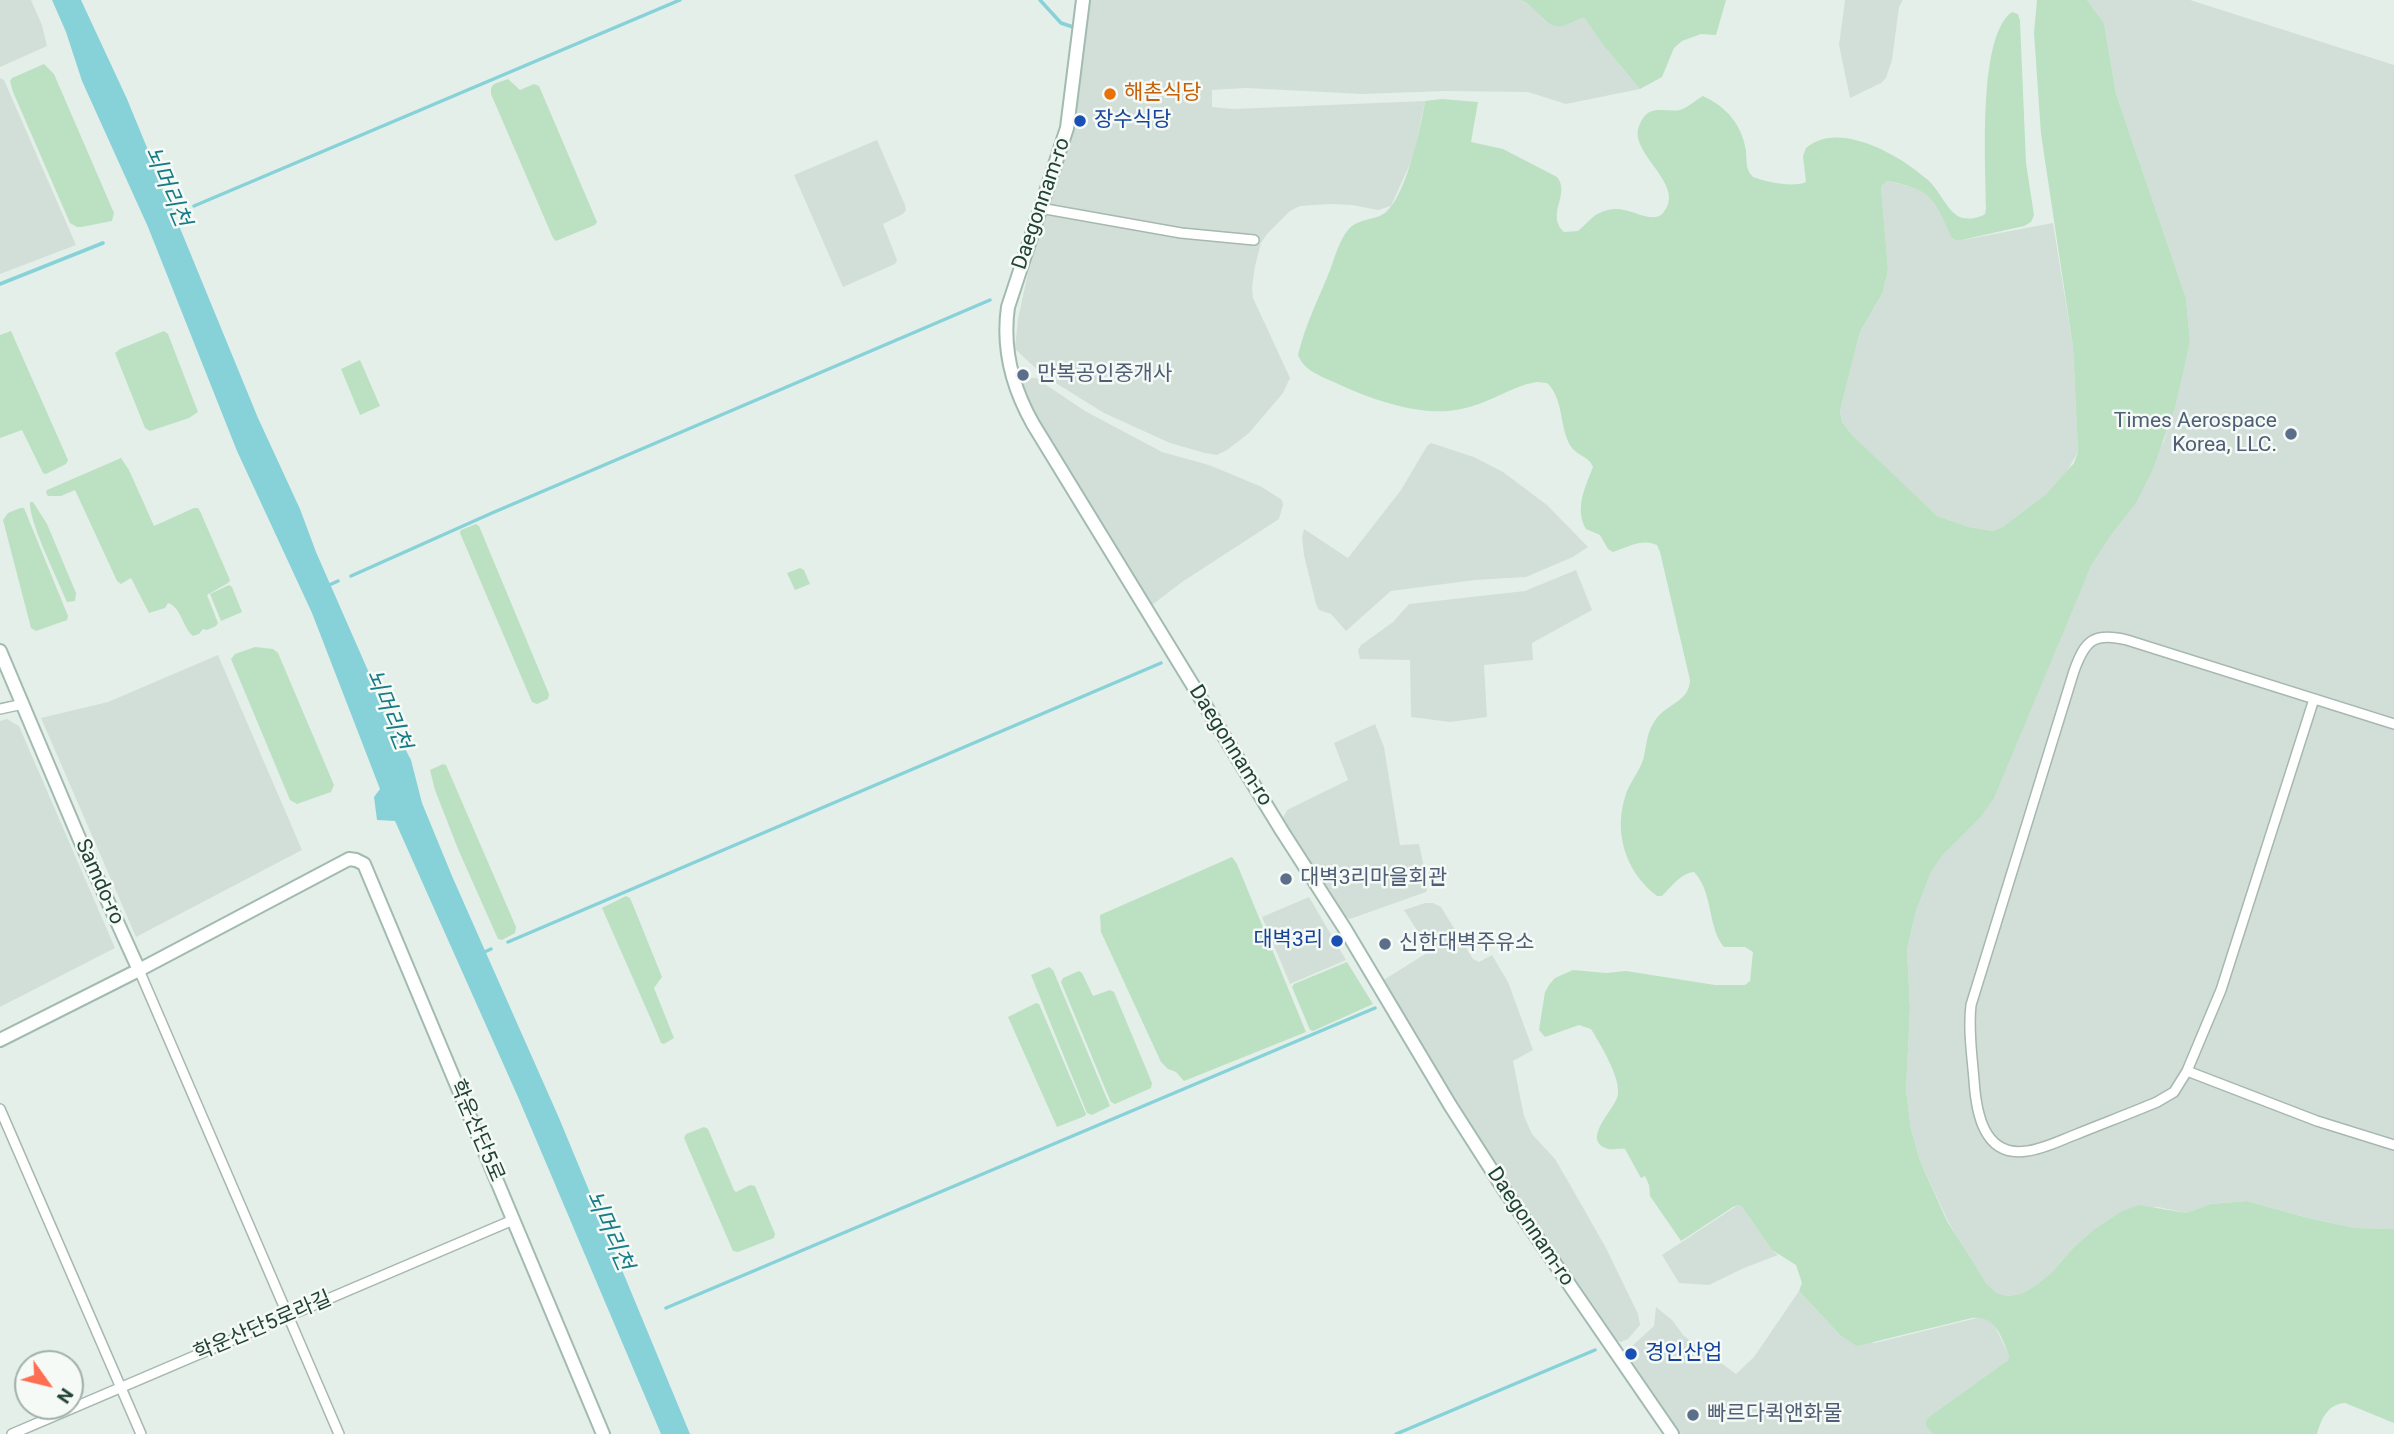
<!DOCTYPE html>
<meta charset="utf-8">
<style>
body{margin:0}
#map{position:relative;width:2394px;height:1434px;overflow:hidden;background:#e4efe9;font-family:Roboto,sans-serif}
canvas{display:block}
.north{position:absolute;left:14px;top:1350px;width:70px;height:70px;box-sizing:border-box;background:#f5faf7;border:2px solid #a0b0aa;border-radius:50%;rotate:124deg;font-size:19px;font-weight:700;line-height:28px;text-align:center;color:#214237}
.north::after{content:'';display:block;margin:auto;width:24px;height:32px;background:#fe6e52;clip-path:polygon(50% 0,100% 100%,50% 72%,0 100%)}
</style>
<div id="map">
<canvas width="2394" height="1434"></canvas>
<div class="north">N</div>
</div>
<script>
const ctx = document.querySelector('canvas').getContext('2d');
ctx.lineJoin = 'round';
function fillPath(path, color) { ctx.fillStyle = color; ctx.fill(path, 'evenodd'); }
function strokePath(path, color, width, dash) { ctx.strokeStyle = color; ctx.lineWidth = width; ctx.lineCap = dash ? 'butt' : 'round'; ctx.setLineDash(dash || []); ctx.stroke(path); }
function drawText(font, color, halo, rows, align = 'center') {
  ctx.font = font + ' Roboto,"Noto Sans KR",sans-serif'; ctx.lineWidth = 5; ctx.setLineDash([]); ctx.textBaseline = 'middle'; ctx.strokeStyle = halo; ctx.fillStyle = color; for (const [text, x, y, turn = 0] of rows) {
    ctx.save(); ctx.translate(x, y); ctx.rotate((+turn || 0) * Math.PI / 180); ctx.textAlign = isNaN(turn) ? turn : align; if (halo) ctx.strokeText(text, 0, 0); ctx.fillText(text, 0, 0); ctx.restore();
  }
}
fillPath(new Path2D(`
 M0,0H31L42,25L47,46L0,67Z
 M1089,0H1520L1535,8L1544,20L1562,26L1584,16L1603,45L1640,89L1566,104L1528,92L1445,91L1362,94L1246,88L1212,90V107L1233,109L1425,101L1414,155L1391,206L1378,210L1352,205L1330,204L1300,206L1290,211L1267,234L1261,243L1255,266L1252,288L1253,298L1290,378L1283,393L1249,433L1227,450L1217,455L1205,453L1170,443L1104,413L1043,375L1015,349L1018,319L1028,273L1073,125Z
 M1845,0H1903L1899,7L1892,60L1886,78L1881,83L1850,98L1839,45Z
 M2087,0H2190L2394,65V1229L2355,1228L2308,1218L2247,1201L2211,1204L2186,1213L2158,1207L2120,1212L2093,1230L2074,1247L2051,1273L2035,1286L2021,1294L2008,1296L1997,1293L1986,1283L1970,1260L1948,1221L1920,1161L1911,1129L1906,1090L1910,1008L1907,949L1916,911L1931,872L1943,855L1980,818L2091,566L2164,441L2190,342L2186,298L2116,94L2104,23Z
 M0,78L4,80L76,245L0,274Z
 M877,140L905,205L906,210L903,214L883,224L897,260L895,264L843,287L794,175Z
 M1888,181L1923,190L1934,201L1952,238L1957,241L2053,223L2073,347L2078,452L2066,473L2047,493L2004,526L1993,531L1969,527L1937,516L1882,466L1853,436L1842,422L1840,411L1860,332L1883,292L1888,270L1881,186Z
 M1031,378H1036L1085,411L1162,452L1209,465L1262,487L1282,500L1283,505L1279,519L1182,582L1152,605L1036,419L1020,387Z
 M1431,443L1474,457L1503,472L1547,505L1588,547L1573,557L1526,577L1475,580L1391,591L1346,631L1331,614L1319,610L1316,604L1304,555L1302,537L1304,529L1348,558L1401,490L1427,446Z
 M1576,570L1592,610L1532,643L1533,660L1484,665L1487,717L1450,722L1411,717L1410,660L1360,659L1358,650L1361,645L1393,622L1409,604L1525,591Z
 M218,655L302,850L136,937L41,718L108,702Z
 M7,719L19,726L115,948L0,1007V721Z
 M1375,724L1384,747L1400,845L1419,844L1428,886L1426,892L1350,919L1338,912L1282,820L1287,810L1348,780L1334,743Z
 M1309,897L1346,960L1290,984L1262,917Z
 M1425,903H1433L1441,907L1473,959L1479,962L1492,955L1508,982L1533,1050L1513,1061L1524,1116L1532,1134L1555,1159L1569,1183L1606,1248L1638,1314L1640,1325L1628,1339L1621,1342L1615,1340L1515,1197L1382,981L1430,951L1404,910Z
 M1738,1205L1742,1207L1772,1250L1778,1255L1744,1268L1709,1285L1679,1283L1662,1255Z
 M1799,1291L1840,1335L1875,1343L1981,1317L1991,1321L1995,1326L2009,1356L2008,1360L1930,1416L1926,1420L1933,1434H1681L1632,1364L1630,1356L1633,1345L1654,1326L1656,1307L1672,1320L1684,1336L1736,1374L1754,1357Z`), '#d2dfd8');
fillPath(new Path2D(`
 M1520,0H1726L1716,35L1701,34L1682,41L1674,48L1662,77L1640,89L1603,45L1584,17C1577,19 1570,24 1563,26C1545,30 1538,6 1520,0Z
 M2037,0H2087L2104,23L2116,94L2186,298L2190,342L2175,407L2153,469L2136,503L2110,536L2091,566L1994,798L1980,818L1943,855L1931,872L1916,911L1907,949L1910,1008L1906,1090L1911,1129L1920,1161L1947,1221L1986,1283L1997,1293L2008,1296L2021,1294L2035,1286L2051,1273L2074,1247L2093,1230L2120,1212L2139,1205L2186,1213L2211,1204L2247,1201L2308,1218L2355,1228L2394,1229V1423L2345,1403C2328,1404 2321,1419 2317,1434H1933L1926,1426V1420L1930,1416L2008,1360L2009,1356C2002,1338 1996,1315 1972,1318L1857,1346L1840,1335L1799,1291L1802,1283L1796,1265L1772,1250L1742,1207L1738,1205L1733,1207L1681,1241L1650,1196L1649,1185L1645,1176L1641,1178L1625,1149C1619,1148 1614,1150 1609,1149C1578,1141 1617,1108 1618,1094C1620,1076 1600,1044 1591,1029L1579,1025L1545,1037L1539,1030L1545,992L1549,985L1555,978L1573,970L1606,973L1626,971L1715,985H1745L1750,981L1753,952L1745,947H1724C1707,927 1714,893 1694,872C1681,873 1671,887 1662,896H1657C1625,872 1613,831 1626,794C1630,782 1639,772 1643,760C1647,745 1646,732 1656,719C1668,703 1689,702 1690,680L1660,552L1657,545C1642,538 1628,547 1613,552L1608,549L1600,535L1586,529C1574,509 1586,485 1593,467C1589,456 1575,455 1570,445C1559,425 1564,399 1547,383L1537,382L1527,384C1505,391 1483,405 1461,409C1422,418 1370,399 1336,383C1321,376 1304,371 1298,355C1305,325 1319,298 1330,270C1335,257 1339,241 1348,230C1359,217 1376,221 1386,212C1406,195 1421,128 1425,101L1442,99L1478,102L1471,142L1503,149L1557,177C1571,194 1545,215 1564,232L1578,231C1588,223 1593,213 1608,210C1627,204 1652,226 1663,213C1688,185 1628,154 1639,126C1648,102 1664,113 1680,110C1687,108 1696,100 1703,96C1727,107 1742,125 1746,151C1747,162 1745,169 1753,177C1767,182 1792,188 1806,182L1803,156L1806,148C1839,119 1901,156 1928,180C1939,190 1945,206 1955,214C1962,221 1978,219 1985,214L1986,208C1986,167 1977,36 2012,12L2018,14L2020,21L2026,163L2034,215L2031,222L2024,226L1957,241L1952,238C1932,197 1935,191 1888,181L1881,186L1888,270L1883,292L1860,332L1840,411L1842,422L1853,436L1937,516L1969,527L1993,531L2004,526L2047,493L2074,463L2078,452L2073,347L2041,134L2034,33Z
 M44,64L54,74L114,213L112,221L81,227H77L70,223L13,92L10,81L12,78Z
 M508,79L520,90L534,84L539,86L597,222L595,225L556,241L553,238L491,94V88L494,84Z
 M11,331L68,460L66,464L46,474L43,473L22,430L0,438V335Z
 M164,331L168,334L198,412L189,418L150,431L145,428L115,353L120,349Z
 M360,360L380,406L360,415L341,369Z
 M121,458L129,470L154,526L194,508H198L200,511L230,580L228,583L207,595L218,623L216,626L207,630L203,629L199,634L193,636C182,627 182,608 168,603L165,608L149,613L131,578L121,584L117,581L75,490L61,496H48L46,493L47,490Z
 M30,502H33L47,524L76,593L75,601L67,602C59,582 28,520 30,502Z
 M20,508H24L68,616L67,620L36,631L31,628L3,520L8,513Z
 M476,524L479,526L549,694L548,699L537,704L532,702L460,533L461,530Z
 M800,568L804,570L810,584L795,590L787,573Z
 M229,585L232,587L242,612L221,621L210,594Z
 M255,647L273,649L278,653L334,785L331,792L297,804L290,800L231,659L235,654Z
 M443,764L446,765L516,927L515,933L502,940L498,939L458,849L435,790L430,770Z
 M1232,857L1237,864L1306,1032L1184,1081L1176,1072L1168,1069L1161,1062L1101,932L1100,915Z
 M626,896L630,898L633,905L662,977L654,988L674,1038L664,1044L661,1043L657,1033L602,908Z
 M1347,962L1373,1004L1313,1031L1310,1030L1292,987L1294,984Z
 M1049,967L1053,970L1110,1106L1092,1115L1087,1113L1031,975Z
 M1079,971L1082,973L1093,996L1110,990L1114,992L1152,1083L1151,1088L1115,1104L1111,1102L1107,1093L1061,982L1063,978Z
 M1036,1003L1039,1004L1086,1114L1085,1116L1057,1127L1008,1017Z
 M704,1127L708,1129L734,1190L736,1192L750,1185L755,1186L775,1234L774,1238L738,1252L733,1251L684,1138L686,1134Z`), '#bbe1c2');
fillPath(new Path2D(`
 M52,0H81L127,99L258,418L300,509L316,552L387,714L411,760L422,803L452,876L559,1118L690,1434H661L518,1097L395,821L377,820L374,797L380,789L312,613L237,451L148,227L82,81L66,32Z`), '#87d2d8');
strokePath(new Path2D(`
 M1040,0L1061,23L1073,27
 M194,206L680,0
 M173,215L184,210
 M0,284L103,243
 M351,576L492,513L990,300
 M327,586L338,581
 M508,942L1161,663
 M480,954L491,949
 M666,1308L1375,1008
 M1396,1434L1595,1350`), '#87d2d8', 3.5);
const street = new Path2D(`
 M1040,208L1181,233L1254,240
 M2314,699L2221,990L2187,1071L2174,1092L2157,1102C2131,1113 2104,1123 2077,1134C2061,1140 2044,1149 2027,1151C1983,1158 1976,1111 1974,1080C1972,1055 1968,1029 1971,1005L2074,671C2085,640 2094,632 2127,640L2394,724
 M0,709L23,704
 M139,970L339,1434
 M2187,1071L2317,1121L2394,1145
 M0,1109L141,1434
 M12,1434L513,1220`);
const secondary = new Path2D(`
 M1083,0L1067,128L1008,307C1002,349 1012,387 1033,424L1282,831L1345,929L1450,1105L1503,1188L1672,1434
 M0,651L79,838L139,970L0,1040
 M139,970L349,859L356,860L364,864L603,1434`);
strokePath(street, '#a6b8b0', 12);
strokePath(secondary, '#a1bbb0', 16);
strokePath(street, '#fff', 9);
strokePath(secondary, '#fff', 12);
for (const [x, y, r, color] of [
 [1110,94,7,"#e8710a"],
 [1080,121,7,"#1a4fb4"],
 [1023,375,7,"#5c6f8a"],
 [2291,434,7,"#5c6f8a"],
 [1286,879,7,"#5c6f8a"],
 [1337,941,7,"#1a4fb4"],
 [1385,944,7,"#5c6f8a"],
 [1631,1354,7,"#1a4fb4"],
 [1693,1415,7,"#5c6f8a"]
]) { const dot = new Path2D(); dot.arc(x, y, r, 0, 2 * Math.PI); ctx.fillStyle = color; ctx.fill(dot); strokePath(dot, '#f5faf7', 2.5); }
drawText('21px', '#c56008', '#f5faf7', [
 ["해촌식당",1124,94]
], 'left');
drawText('21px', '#164399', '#f5faf7', [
 ["장수식당",1094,121],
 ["대벽3리",1323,941,"right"],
 ["경인산업",1645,1354]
], 'left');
drawText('21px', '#214237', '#f5faf7', [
 ["Daegonnam-ro",1042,204,-71],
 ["Daegonnam-ro",1230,746,58],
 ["Samdo-ro",99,882,66],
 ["학운산단5로",476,1131,67],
 ["Daegonnam-ro",1530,1227,56],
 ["학운산단5로라길",263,1327,-23]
]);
drawText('21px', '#4e5e75', '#f5faf7', [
 ["만복공인중개사",1037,375],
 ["Times Aerospace",2277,422,"right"],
 ["Korea, LLC.",2277,446,"right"],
 ["대벽3리마을회관",1300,879],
 ["신한대벽주유소",1399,944],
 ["빠르다퀵앤화물",1707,1415]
], 'left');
drawText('italic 23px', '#157b84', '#f5faf7', [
 ["뇌머리천",166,187,67],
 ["뇌머리천",387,710,68],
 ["뇌머리천",608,1231,66]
]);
</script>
